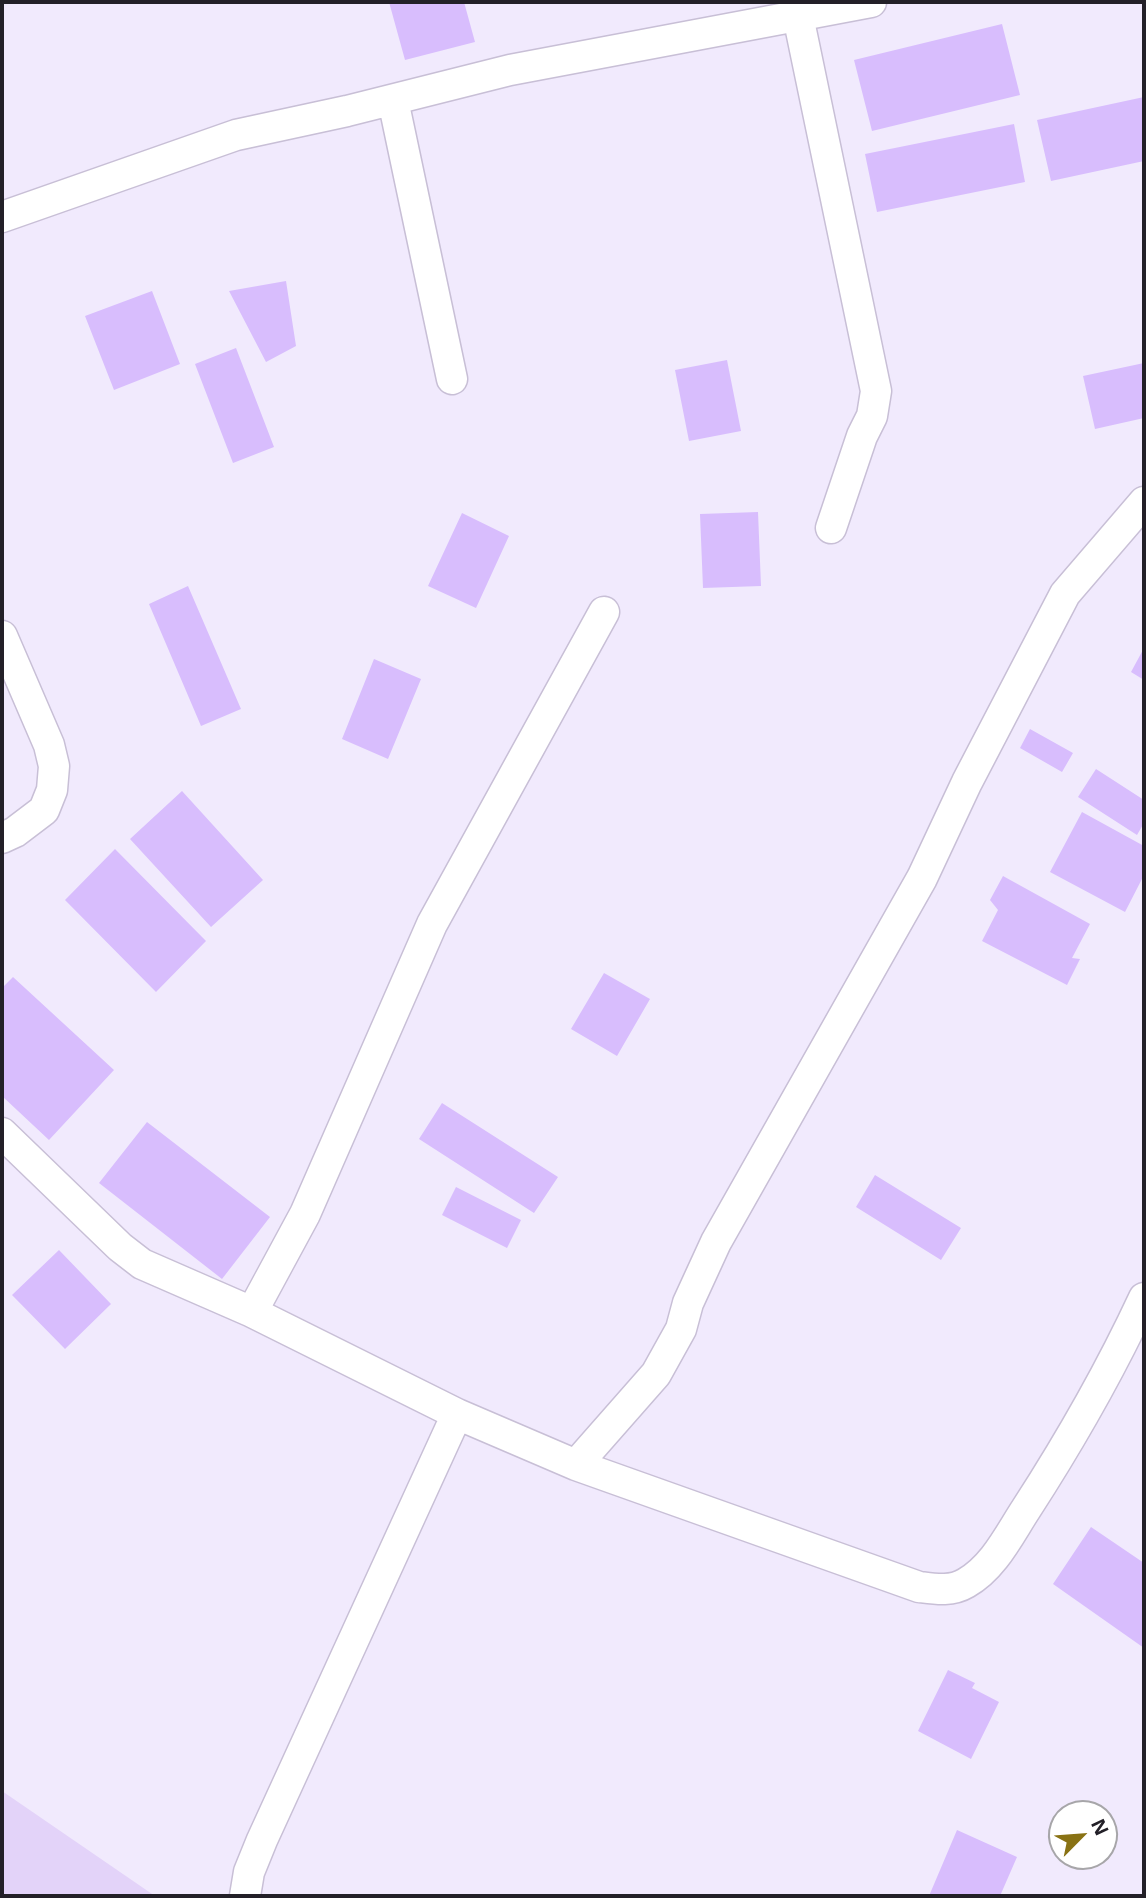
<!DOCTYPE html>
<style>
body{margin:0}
#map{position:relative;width:1146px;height:1898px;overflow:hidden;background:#f1eafd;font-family:"Open Sans",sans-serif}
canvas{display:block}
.frame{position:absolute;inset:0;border:4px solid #232028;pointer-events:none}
.north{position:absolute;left:1048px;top:1800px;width:70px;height:70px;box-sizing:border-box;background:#fff;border:2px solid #a7a6a9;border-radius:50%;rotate:65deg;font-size:19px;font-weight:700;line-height:28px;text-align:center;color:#232028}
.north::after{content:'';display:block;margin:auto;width:24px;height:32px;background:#897214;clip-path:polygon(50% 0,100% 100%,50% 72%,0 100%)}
</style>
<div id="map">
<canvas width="1146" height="1898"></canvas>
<div class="frame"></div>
<div class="north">N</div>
</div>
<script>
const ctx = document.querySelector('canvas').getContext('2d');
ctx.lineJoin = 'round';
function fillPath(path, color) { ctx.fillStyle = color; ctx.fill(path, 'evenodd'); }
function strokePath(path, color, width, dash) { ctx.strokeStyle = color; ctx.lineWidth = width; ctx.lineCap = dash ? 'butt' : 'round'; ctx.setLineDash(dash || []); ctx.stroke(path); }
fillPath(new Path2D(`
 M2,1791L155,1896H2Z`), '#e3d3f9');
fillPath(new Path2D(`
 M389,2H464L475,42L405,60Z
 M1002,24L1020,95L872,131L854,60Z
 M1144,97V161L1051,181L1037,120Z
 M1014,124L1025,182L877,212L865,154Z
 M286,281L296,346L266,362L229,291Z
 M152,291L180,364L114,390L85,316Z
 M236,348L274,447L233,463L195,364Z
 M727,360L741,431L689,441L675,370Z
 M1144,363V418L1095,429L1083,376Z
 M758,512L761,586L703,588L700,514Z
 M462,513L509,536L476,608L428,586Z
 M188,586L241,709L201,726L149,604Z
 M1144,648V680L1131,672Z
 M374,659L421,679L388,759L342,739Z
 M1030,729L1073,753L1062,772L1020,748Z
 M1096,769L1144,800V823L1137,835L1078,797Z
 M182,791L263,880L211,927L130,839Z
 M1082,812L1144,846V875L1125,912L1050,872Z
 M115,849L206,941L156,992L65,900Z
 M1003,876L1090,924L1072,958L1080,959L1067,985L982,941L998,910L990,900Z
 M604,973L650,999L617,1056L571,1029Z
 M13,977L114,1070L49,1140L2,1096V988Z
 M442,1103L558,1177L534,1213L419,1139Z
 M147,1122L270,1217L222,1279L99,1183Z
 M875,1175L961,1228L941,1260L856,1207Z
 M456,1187L521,1220L507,1248L442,1215Z
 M59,1250L111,1304L65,1349L12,1295Z
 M1091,1527L1144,1563V1648L1053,1584Z
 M948,1670L975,1683L972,1688L999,1702L971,1759L918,1731Z
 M957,1830L1017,1857L1000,1896H929Z`), '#d8bdfd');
const street = new Path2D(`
 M798,16L876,391L872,416L862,436L831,528
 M393,100L452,379
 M2,217L236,135L347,111L510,70L871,2
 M2,636L49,745L54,766L52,790L44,810L15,832L2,838
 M2,1133L120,1247L142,1264L252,1312L457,1414L262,1840L249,1872L245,1896
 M252,1312L305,1214L432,924L604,612
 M457,1414L576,1465L919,1587C935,1589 951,1592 966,1583C994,1567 1009,1535 1026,1509C1070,1441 1110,1371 1144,1298
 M576,1465L656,1374L681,1329L688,1303L716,1242L922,878L967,782L1065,594L1144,502`);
strokePath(street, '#c8bfd6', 33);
strokePath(street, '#fff', 30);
</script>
